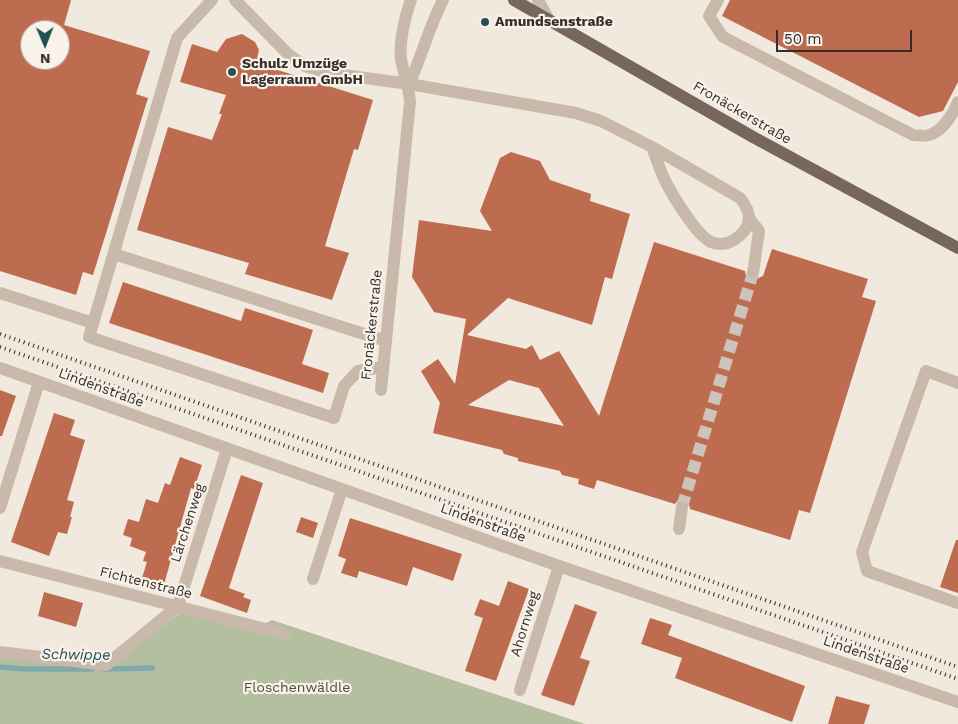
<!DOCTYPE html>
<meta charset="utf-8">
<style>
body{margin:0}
#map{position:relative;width:958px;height:724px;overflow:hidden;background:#f1e8de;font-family:"Work Sans",sans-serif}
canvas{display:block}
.north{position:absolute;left:20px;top:20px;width:50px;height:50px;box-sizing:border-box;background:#f9f2ea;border:1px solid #aba49d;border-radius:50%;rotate:179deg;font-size:14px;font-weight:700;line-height:20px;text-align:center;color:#362e2a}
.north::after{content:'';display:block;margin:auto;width:18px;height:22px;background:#225155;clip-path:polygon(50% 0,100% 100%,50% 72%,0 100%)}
.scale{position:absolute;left:776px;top:30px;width:136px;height:22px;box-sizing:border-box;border:2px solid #362e2a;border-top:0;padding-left:6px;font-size:15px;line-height:18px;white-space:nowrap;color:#362e2a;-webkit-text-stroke:4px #f9f2ea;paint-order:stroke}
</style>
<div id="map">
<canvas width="958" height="724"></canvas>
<div class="north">N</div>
<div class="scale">50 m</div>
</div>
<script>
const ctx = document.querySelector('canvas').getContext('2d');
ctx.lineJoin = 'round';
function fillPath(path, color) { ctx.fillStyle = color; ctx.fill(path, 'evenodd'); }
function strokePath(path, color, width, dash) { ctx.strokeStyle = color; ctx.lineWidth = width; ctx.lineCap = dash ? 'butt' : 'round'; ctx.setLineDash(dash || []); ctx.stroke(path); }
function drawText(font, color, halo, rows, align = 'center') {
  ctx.font = font + ' "Work Sans",sans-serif'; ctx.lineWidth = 4.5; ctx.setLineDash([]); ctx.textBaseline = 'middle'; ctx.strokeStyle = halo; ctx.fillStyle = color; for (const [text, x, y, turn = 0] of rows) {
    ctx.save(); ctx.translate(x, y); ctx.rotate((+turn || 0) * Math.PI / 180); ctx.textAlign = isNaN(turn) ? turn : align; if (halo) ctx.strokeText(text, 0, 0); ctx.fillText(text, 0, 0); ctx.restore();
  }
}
fillPath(new Path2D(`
 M180,613L261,626L272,620L585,724H0V657L103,670Z`), '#b4bf9f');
strokePath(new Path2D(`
 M0,667L24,669H92
 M104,669L152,668`), '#7fa9ac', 5.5);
fillPath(new Path2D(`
 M0,0H71L64,25L150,51L136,94L148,98L93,275L83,272L76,295L0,271ZM30,30H60V60H30Z
 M730,0H958V82L943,111L919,117L722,16Z
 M242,34L255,42L259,50L257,59L269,63L268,67L373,100L358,150L354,149L325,246L349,253L332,300L245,274L249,263L137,230L168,127L212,140L222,114H219L226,95L180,82L192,44L217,52L226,39Z
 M511,152L540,161L550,180L591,194L590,201L630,214L612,279L605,277L592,325L508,298L467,335L526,349L532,345L540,360L559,351L599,416L654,242L745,271L746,276L751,281L763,276L772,249L868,279L862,297L876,301L810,513L799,510L790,540L690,509L689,504L684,499L678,500L675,504L597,480L594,489L578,484L579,479L562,475L560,471L518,461V458L504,454L502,450L433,433L440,403L421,371L438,359L455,384L466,319L434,312L412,277L419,220L492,231L480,211L500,158ZM509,380L539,388L564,426L468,405Z
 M123,282L241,321L245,308L313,330L302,364L329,373L323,393L109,323Z
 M0,390L16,396L2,436H0Z
 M54,413L75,420L70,435L85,440L67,500L74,502L70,517H72L67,534L58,532L49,556L11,542Z
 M180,457L202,465L194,489L191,488L163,588L141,581L147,562L143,561L146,552L130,546L132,538L123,535L128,519L139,522L146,499L158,503L165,483L170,485Z
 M241,475L263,483L229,588L245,594L243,597L251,600L247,613L200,596Z
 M301,517L318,523L313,538L296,532Z
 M350,518L462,554L453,581L413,567L407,586L359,571L357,578L341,573L346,559L338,556Z
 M956,540H958V593L940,587Z
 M508,581L529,589L496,681L465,671L483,618L474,615L480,599L499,606Z
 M44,592L83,603L76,627L38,616Z
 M575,604L597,612L580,658L590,661L574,706L541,695Z
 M650,618L672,625L668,635L805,686L792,722L675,678L682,658L641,644Z
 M836,696L870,705L864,724H828Z`), '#bd6c50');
strokePath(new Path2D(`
 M682,507L753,273`), '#ccc3ba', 12, [12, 6]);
strokePath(new Path2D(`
 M212,0L177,38L89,337L334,418L344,386L358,371L383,367
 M235,0L287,53L305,66L329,73L409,84L576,113L601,121L652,147C656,157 659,167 663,176C670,192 696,235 711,242C727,249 747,235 749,219C749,210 745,204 740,198L652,147
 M538,0L549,20
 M718,0L709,16L723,37L913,135C917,135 925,137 929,135C943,131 953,114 958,102
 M409,84C422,56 429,27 443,0
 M749,218L759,231L753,273
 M114,254L386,341
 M0,293L93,323
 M0,368L559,566L958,702
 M958,383L926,371L862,552L867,571L958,603
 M381,390L410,102C409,87 404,74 401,59C399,42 405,16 411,0
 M0,508L39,382
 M679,529L682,507
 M0,561L285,634
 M313,579L342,489
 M178,606L227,449
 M0,652L106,665L178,606
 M520,690L559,566`), '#c8b9ab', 12);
strokePath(new Path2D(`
 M514,0L753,137L958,248`), '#77665c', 12);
strokePath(new Path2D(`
 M0,334L958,667
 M0,347L958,679`), '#362e2a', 4, [1, 4]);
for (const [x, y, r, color] of [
 [485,22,5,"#225155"],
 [232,72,5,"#225155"]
]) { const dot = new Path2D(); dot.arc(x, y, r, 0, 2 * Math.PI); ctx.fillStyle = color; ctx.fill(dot); strokePath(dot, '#f9f2ea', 2); }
drawText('bold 14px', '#362e2a', '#f9f2ea', [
 ["Amundsenstraße",495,22],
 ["Schulz Umzüge",242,64],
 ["Lagerraum GmbH",242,80]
], 'left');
drawText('14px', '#362e2a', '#f9f2ea', [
 ["Fronäckerstraße",742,113,30],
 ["Fronäckerstraße",372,325,-84],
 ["Lindenstraße",101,388,20],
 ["Lärchenweg",188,523,-72],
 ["Lindenstraße",483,523,20],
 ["Fichtenstraße",146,583,14],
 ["Ahornweg",525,624,-73],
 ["Lindenstraße",866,655,19]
]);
drawText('14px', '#45532f', '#f9f2ea', [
 ["Floschenwäldle",297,688]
]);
drawText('italic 15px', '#225155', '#f9f2ea', [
 ["Schwippe",76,655,1]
]);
</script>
